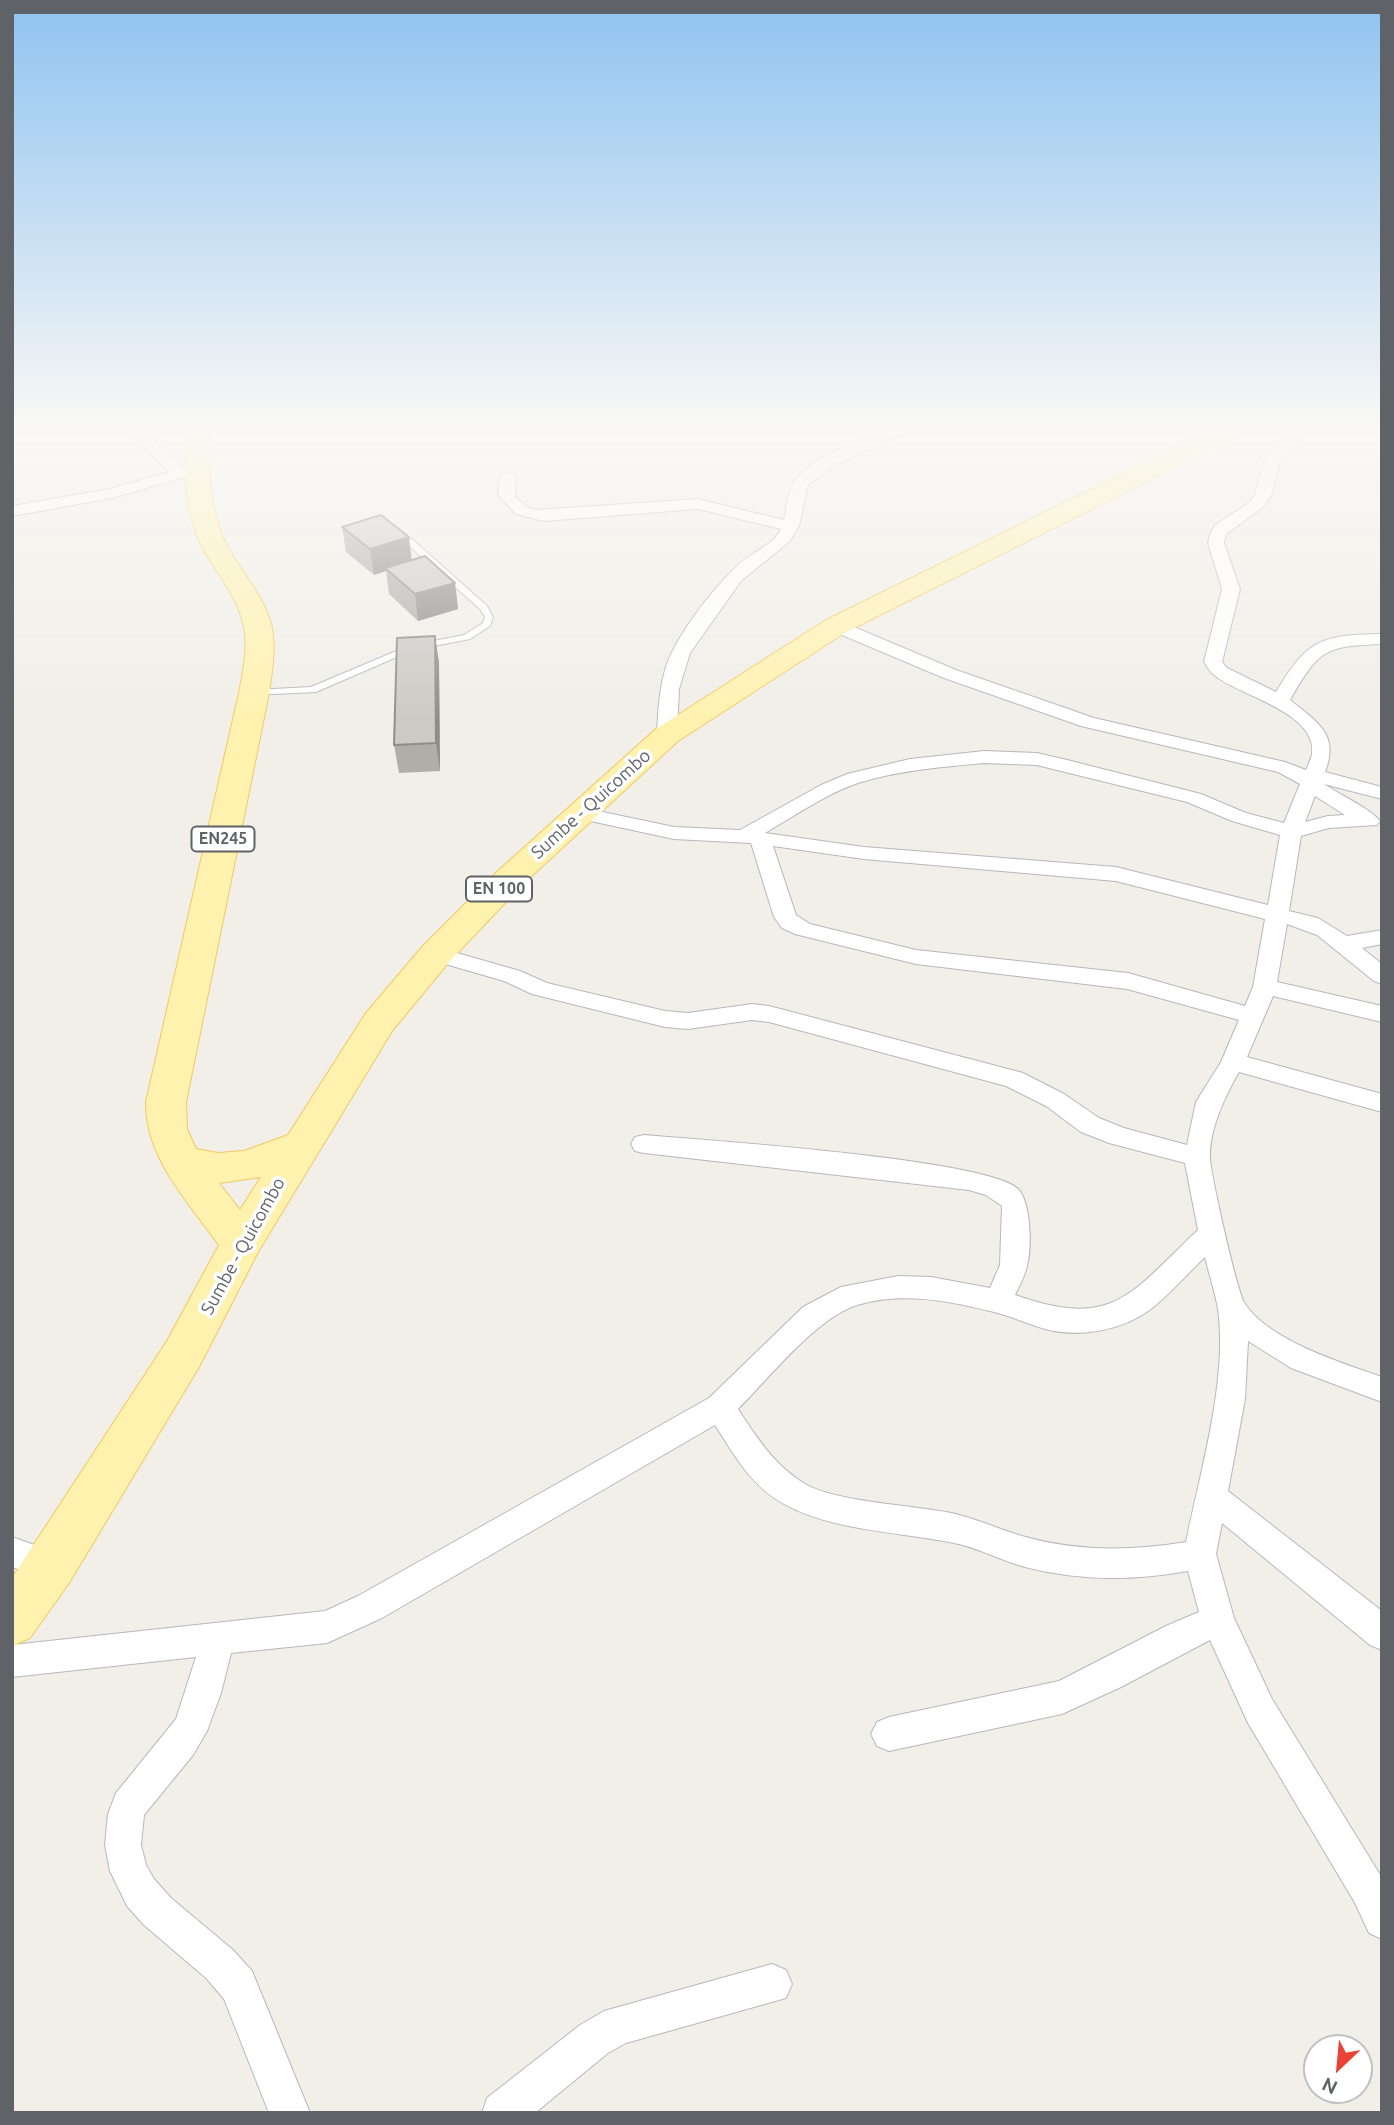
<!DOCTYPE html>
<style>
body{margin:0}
#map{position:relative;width:1394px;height:2125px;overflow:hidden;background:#f1efe8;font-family:Ubuntu,sans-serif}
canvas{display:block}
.frame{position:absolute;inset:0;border:14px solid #5f6368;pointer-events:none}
.north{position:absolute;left:1303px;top:2034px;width:70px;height:70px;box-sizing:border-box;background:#fff;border:2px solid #bfc1c3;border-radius:50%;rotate:206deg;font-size:19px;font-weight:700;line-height:28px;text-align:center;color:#5f6368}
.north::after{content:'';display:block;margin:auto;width:24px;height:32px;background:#ea4335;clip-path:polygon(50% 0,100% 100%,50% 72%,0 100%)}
</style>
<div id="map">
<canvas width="1394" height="2125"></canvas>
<div class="frame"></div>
<div class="north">N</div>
</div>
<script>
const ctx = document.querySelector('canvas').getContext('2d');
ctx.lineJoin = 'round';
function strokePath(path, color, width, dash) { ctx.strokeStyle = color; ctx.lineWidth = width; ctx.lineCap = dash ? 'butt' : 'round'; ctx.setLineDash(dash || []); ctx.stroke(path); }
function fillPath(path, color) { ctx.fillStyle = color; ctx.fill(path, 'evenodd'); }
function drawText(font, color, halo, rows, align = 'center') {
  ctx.font = font + ' Ubuntu,sans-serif'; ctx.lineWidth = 7; ctx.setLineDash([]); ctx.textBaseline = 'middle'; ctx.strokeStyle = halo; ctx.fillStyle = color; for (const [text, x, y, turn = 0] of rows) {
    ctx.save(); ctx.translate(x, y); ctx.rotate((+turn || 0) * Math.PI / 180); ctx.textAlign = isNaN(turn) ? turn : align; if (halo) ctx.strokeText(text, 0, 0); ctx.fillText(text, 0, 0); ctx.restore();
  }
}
const service = new Path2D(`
 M406,539H412L487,606L493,617L490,626L470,639L413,650L316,692L251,695V691L254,690L311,687L408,646L464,635L483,623L485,617L480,609L406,543Z`);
const minor = new Path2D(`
 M12,425H34L32,428L12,432Z
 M123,425H138L183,468L196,464L204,469L201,472L112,498L12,516V506L110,489L169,472Z
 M901,425H921L835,465L808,485L799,526L790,541L741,581L690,653L679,689L677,735L667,741L657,735C658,713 659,691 665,670C674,638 712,590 736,567C750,552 772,547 781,529L698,509L544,521L516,514L498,495L500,477L508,472L516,477L515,497L527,507L537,510L698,499L784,520C787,507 787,494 794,482C812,455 871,437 901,425Z
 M1296,425H1311L1280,461L1271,496L1262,508L1226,534L1224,543L1240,589L1222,662L1227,668L1276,692C1308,639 1321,635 1382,634V644C1324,646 1319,650 1290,700C1317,722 1340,734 1325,772L1382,787V799L1324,784C1340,795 1371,809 1380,821L1377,825L1329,828L1301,836L1289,911L1318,918L1347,936L1382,930V944L1362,948L1382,964V984L1374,981L1317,935L1287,924L1277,982L1382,1006V1022L1273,996L1247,1057L1382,1094V1112L1239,1072C1225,1096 1209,1130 1210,1158C1211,1176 1237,1292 1245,1304C1270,1341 1342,1363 1382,1377V1402L1291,1368L1248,1341L1245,1399L1228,1491L1382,1611V1650L1370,1645L1222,1523L1216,1554L1234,1618L1272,1699L1382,1878V1939L1369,1933L1355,1903L1248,1723L1210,1640L1121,1687L1062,1714L889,1751L877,1746L871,1734L877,1722L889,1717L1059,1681L1166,1626L1199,1612L1188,1571C1132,1581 1081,1581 1025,1567C999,1560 975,1546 949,1542C897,1532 830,1530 784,1504C751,1486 735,1456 715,1425L382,1618L327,1643L231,1653L221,1693L207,1731L193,1755L144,1815L141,1845L146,1865L154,1879L171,1898L233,1950L252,1971L310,2113H269L224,1999L206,1978L144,1925L127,1906L110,1871L105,1845L108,1814L116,1793L176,1719L196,1657L12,1677V1645L325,1611L358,1596L709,1398L803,1307L841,1287L898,1276L931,1277L990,1288L1000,1265L1002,1206L986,1195L969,1190L644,1153L635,1151L631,1144L635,1137L644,1135C702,1140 988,1159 1018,1189C1031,1202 1032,1248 1027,1266C1025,1276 1019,1286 1015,1295C1114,1330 1130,1294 1198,1230L1185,1163L1109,1143L1081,1132L1046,1106L1006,1086L769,1022L752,1020L688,1029L665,1027L532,994L504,981L428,959L425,954L428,949L436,947L520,971L547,983L665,1011L688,1013L752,1004L769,1006L1023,1073L1064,1094L1099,1118L1124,1128L1187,1145L1196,1102L1221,1062L1239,1020L1127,989L916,964L795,934L782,928L774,917L751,843L674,839L572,817L569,813L572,809L579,807L674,827L740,830L821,785L847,774L910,759L984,751L1037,753L1067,760L1201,794L1246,813L1284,823L1300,784L1278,772L1081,726L944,678L830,630L827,626L830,622H842L956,670L1094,718L1285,762L1306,770C1308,765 1311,759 1312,754C1318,712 1237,695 1214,675C1210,672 1207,666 1204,662L1222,589L1208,543L1210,534L1215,525L1250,502L1255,495L1265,460ZM984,763L1037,765L1065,772L1187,802L1232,821L1280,835L1268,905L1116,867L864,847L765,833C796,815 827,793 861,782C901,770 943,767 984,763ZM1315,796L1345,815L1328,816L1305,822ZM773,846L864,859L1116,881L1265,919L1253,987L1245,1006L1128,973L916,950L810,924L796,915ZM1205,1257C1209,1274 1215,1292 1218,1309C1228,1379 1200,1473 1186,1542C1132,1551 1076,1552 1022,1536C998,1529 975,1518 951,1513C912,1505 836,1502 805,1484C774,1465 757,1438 738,1409C769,1378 816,1318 857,1305C902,1291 950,1301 994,1312C1011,1316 1028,1324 1045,1329C1079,1338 1122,1331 1151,1309C1170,1294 1187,1274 1205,1257Z
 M12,1537L62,1555L67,1566L62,1577L51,1581L12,1567Z
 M772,1964L786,1970L792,1984L786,1998L626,2043L608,2053L535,2113H482L487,2098L580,2025L604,2011Z`);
const primary = new Path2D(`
 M188,425H210C209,459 208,494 219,527C231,564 264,590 272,628C276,649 272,672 269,693L186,1102L187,1129L196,1149L218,1153L244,1151L288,1135L366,1013L423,946L498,871L656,729L826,620L1223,425H1252L1249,430L846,632L678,741L522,885L449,962L392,1031L258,1252L199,1367L69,1583L30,1638L12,1646V1578L167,1341L219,1245C188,1202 145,1157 146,1102L239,693C243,672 248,650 244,628C238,591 205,563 194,527C183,494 185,459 188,425ZM261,1177L240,1210L219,1183Z`);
strokePath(service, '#b5b8bc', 2);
strokePath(minor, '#b5b8bc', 2);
strokePath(primary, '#f2c960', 2);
fillPath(service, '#fff');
fillPath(minor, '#fff');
fillPath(primary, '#fff2af');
fillPath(new Path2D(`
 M342,527L412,560L455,583L458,609L418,621L389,594L386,571L374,575L346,552Z
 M435,636L439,663L440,771L399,773L394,745Z`), '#afaea9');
fillPath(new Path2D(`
 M409,537L412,562L385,568L386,571L374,575L370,549Z
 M455,583L458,609L418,621L415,594Z
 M435,636L439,663L440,771L436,743Z`), '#8f8d8a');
const building = new Path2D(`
 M381,515L409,537L370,549L342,527Z
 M425,556L455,583L415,594L385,568Z
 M435,636L436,743L394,745L397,638Z`);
fillPath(building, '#cccac5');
strokePath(building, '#8f8d8a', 2);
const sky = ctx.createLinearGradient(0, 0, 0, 722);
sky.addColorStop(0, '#8fc3f1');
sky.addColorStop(0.59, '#f9f8f5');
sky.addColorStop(1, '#f9f8f500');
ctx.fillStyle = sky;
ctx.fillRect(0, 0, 1394, 722);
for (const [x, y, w] of [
 [223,839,63],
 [499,889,66]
]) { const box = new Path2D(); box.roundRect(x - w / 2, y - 12.5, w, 25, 5); ctx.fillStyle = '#fff'; ctx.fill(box); strokePath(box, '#5f6368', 2); }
drawText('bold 16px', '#5f6368', null, [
 ["EN245",223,839],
 ["EN 100",499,889]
]);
drawText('18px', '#5f6368', '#fff', [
 ["Sumbe - Quicombo",591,804,-42],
 ["Sumbe - Quicombo",243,1246,-61]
]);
</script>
